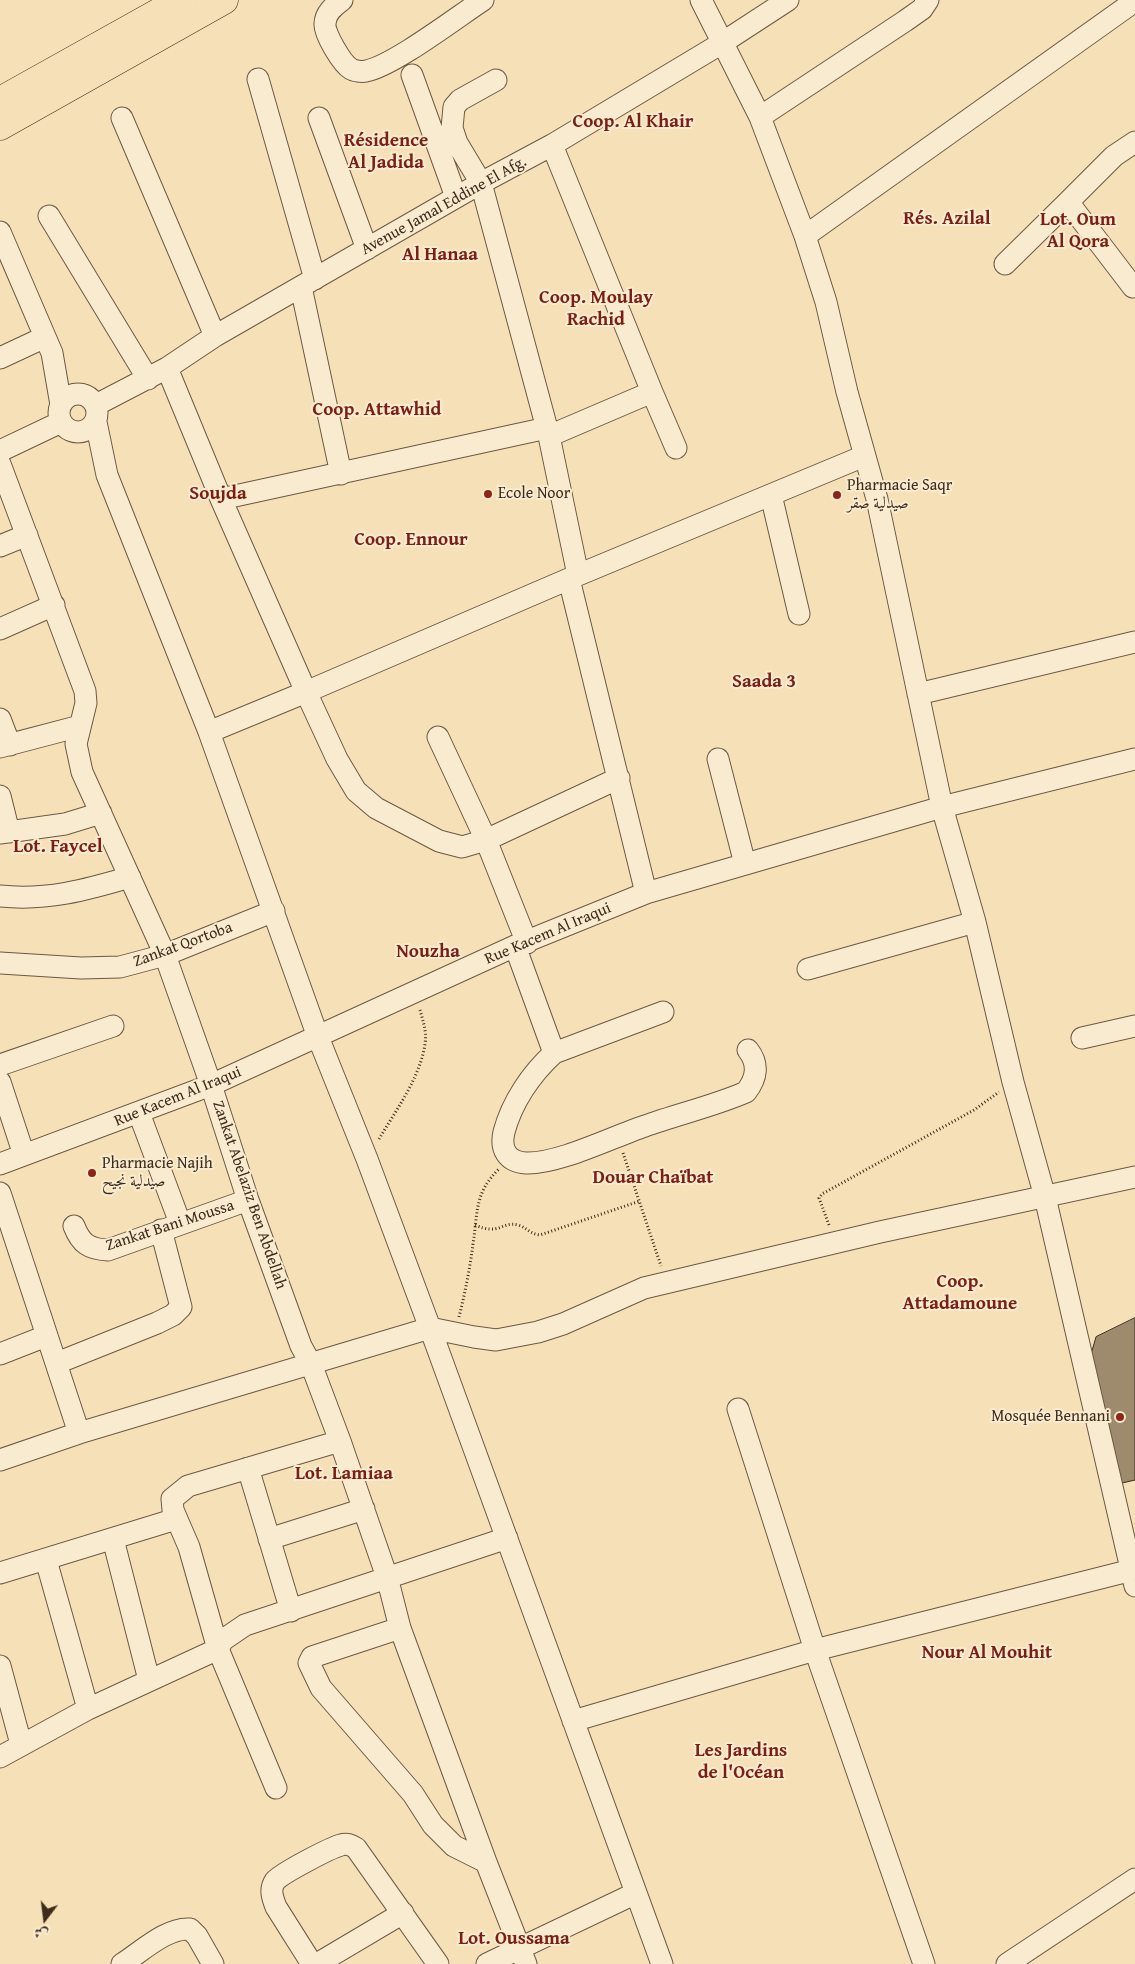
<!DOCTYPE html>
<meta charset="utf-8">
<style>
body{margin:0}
#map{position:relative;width:1135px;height:1964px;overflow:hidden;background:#f6e0b7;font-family:"Gentium Book Plus",Amiri,serif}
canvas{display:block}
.north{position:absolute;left:20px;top:1894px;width:50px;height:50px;-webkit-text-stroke:4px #f9ebd0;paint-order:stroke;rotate:195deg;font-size:14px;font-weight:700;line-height:20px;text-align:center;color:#3e2c1d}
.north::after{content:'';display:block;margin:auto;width:18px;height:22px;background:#3e2c1d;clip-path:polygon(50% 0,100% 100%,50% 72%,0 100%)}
</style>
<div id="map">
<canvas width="1135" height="1964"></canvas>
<div class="north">ش</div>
</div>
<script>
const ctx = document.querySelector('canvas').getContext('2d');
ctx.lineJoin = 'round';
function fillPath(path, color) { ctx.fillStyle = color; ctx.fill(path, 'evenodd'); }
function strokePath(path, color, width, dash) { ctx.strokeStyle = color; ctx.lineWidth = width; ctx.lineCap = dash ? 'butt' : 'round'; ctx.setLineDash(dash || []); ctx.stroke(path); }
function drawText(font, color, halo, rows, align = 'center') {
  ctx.font = font + ' "Gentium Book Plus",Amiri,serif'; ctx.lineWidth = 4; ctx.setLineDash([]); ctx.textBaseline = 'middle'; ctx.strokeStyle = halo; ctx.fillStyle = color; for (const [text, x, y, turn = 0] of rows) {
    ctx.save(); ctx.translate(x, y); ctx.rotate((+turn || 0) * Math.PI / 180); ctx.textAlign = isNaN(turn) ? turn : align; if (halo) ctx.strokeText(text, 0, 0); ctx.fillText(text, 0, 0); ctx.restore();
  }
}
const building = new Path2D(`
 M1135,1318V1480L1118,1484L1091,1354L1096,1337Z`);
fillPath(building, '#9e8a6d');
strokePath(building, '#3e2c1d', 1);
const minor = new Path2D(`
 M342,0C334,6 325,13 325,24C324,33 342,64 351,69C354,71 362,72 366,71C393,66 457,17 483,0
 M701,0L760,117L805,236L826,302L847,392L877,499L942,807L975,922L1013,1082L1045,1197L1135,1586
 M412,75L456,197
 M258,79L315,279
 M496,80L460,100L454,107L452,128L457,143L481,183L549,436L578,575
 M760,117L905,21L922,9L928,0
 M122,118L215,336
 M319,118L367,249
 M49,216L148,379
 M0,232L52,353L61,405
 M805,236L1135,1
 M1005,264L1068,202
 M301,287L341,474
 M1133,287L1068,202L1114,156L1135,142
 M0,358L45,337
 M167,368L221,499L306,692L578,575L864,456
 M652,392L676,448
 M59 413a19 19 0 1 1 38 0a19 19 0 1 1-38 0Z
 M96,405L167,368L215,336L481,183L552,145L722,43L788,0
 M96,422L107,475L209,732L318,1037L367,1159L430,1328L662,1964
 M549,436L652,392L552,145
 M0,451L61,422
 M0,464L85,691L86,703L76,744L82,772L165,955L211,1085L248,1200L301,1346L311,1364L340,1441L387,1577L400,1628L486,1862L526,1964
 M771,495L799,614
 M221,499L547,428
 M0,546L27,535
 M569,579L646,893
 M0,629L54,605
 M918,694L1135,642
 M0,719L10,745
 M209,732L306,692L337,759L356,791L376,808L439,841L462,847L486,840L619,778
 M438,737L486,840L527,943
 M0,747L80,726
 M718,759L745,864
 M0,796L9,832
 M0,833L65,824L101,813
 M0,896C46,901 86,890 130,877
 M515,946L554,1053C531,1074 512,1102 504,1132C500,1149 507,1162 526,1163C559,1164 612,1137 645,1126C678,1114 714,1106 746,1092C757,1078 759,1064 748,1050
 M0,963L81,968L120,967L165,955L274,911
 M808,969L975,922
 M1082,1038L1135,1026
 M554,1053L663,1012
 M0,1065L113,1026
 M0,1082L24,1155
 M139,1113L180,1223
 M0,1164L211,1085L515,946L646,893L942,807L1135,759
 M0,1193L79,1433
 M74,1226C81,1244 89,1249 108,1250L248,1200
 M0,1354L46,1336
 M57,1363L157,1323L173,1315L181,1307L161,1230
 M738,1409L815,1650L924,1964
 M0,1460L79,1433L430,1328L474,1337L496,1340L538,1332L563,1324L644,1288L880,1232L1135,1177
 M248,1468L291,1611
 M113,1539L149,1680
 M269,1539L364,1509
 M46,1560L88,1709
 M0,1573L176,1519
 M400,1628L312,1657L309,1663L321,1688L413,1794L433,1825L454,1846L486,1862
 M0,1666L21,1744
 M573,1721L815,1650L1132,1570
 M0,1757L88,1709L218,1649L223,1640L245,1625L507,1538
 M276,1788L218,1649L189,1547L173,1510L172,1499L188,1486L340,1441
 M122,1964C141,1952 167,1927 190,1929L197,1936L213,1964
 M312,1964L276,1907C273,1899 269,1890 275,1881C282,1873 330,1848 341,1845C347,1843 351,1845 356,1848L438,1964
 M317,1964L403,1913
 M487,1964L636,1893
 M1007,1964L1135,1879`);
const major = new Path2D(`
 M0,101L181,0
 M0,126L224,0`);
strokePath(minor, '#6c5944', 23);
strokePath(major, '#3e2c1d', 29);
strokePath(new Path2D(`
 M379,1139C396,1110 420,1078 425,1044C427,1032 423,1021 420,1010
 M623,1153L661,1266
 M475,1225C500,1236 501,1221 518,1225C526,1227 530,1234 540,1235L640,1201
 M829,1225L819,1198L822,1194L974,1110L999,1092
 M459,1317C465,1293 470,1268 473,1244C478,1213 474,1193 499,1169`), '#3e2c1d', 3, [1, 2.5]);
strokePath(minor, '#f9ebd0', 21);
strokePath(major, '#f6e0b7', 28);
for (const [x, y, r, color] of [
 [488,494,5,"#8f2418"],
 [837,495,5,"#8f2418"],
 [92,1173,5,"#8f2418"],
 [1120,1417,5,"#8f2418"]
]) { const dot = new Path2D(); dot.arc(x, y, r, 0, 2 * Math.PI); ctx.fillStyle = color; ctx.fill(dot); strokePath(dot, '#f9ebd0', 2); }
drawText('16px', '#3e2c1d', '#f9ebd0', [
 ["Avenue Jamal Eddine El Afg.",444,206,-29],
 ["Rue Kacem Al Iraqui",548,934,-23],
 ["Zankat Qortoba",183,945,-20],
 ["Rue Kacem Al Iraqui",178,1097,-22],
 ["Zankat Abelaziz Ben Abdellah",249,1195,71],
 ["Zankat Bani Moussa",170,1226,-18]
]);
drawText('16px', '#3e2c1d', '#f9ebd0', [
 ["Pharmacie Saqr",847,486],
 ["صيدلية صقر",847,504],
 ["Ecole Noor",498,494],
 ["Pharmacie Najih",102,1164],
 ["صيدلية نجيح",102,1182],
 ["Mosquée Bennani",1110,1417,"right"]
], 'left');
drawText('bold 19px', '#7a1f14', '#f9ebd0', [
 ["Coop. Al Khair",633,122],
 ["Résidence",386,141],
 ["Al Jadida",386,163],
 ["Rés. Azilal",947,219],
 ["Lot. Oum",1078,220],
 ["Al Qora",1078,242],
 ["Al Hanaa",440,255],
 ["Coop. Moulay",596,298],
 ["Rachid",596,320],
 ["Coop. Attawhid",377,410],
 ["Soujda",218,494],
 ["Coop. Ennour",411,540],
 ["Saada 3",764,682],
 ["Lot. Faycel",58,847],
 ["Nouzha",428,952],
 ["Douar Chaïbat",653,1178],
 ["Coop.",960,1282],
 ["Attadamoune",960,1304],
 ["Lot. Lamiaa",344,1474],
 ["Nour Al Mouhit",987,1653],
 ["Les Jardins",741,1751],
 ["de l'Océan",741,1773],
 ["Lot. Oussama",514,1939]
]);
</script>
